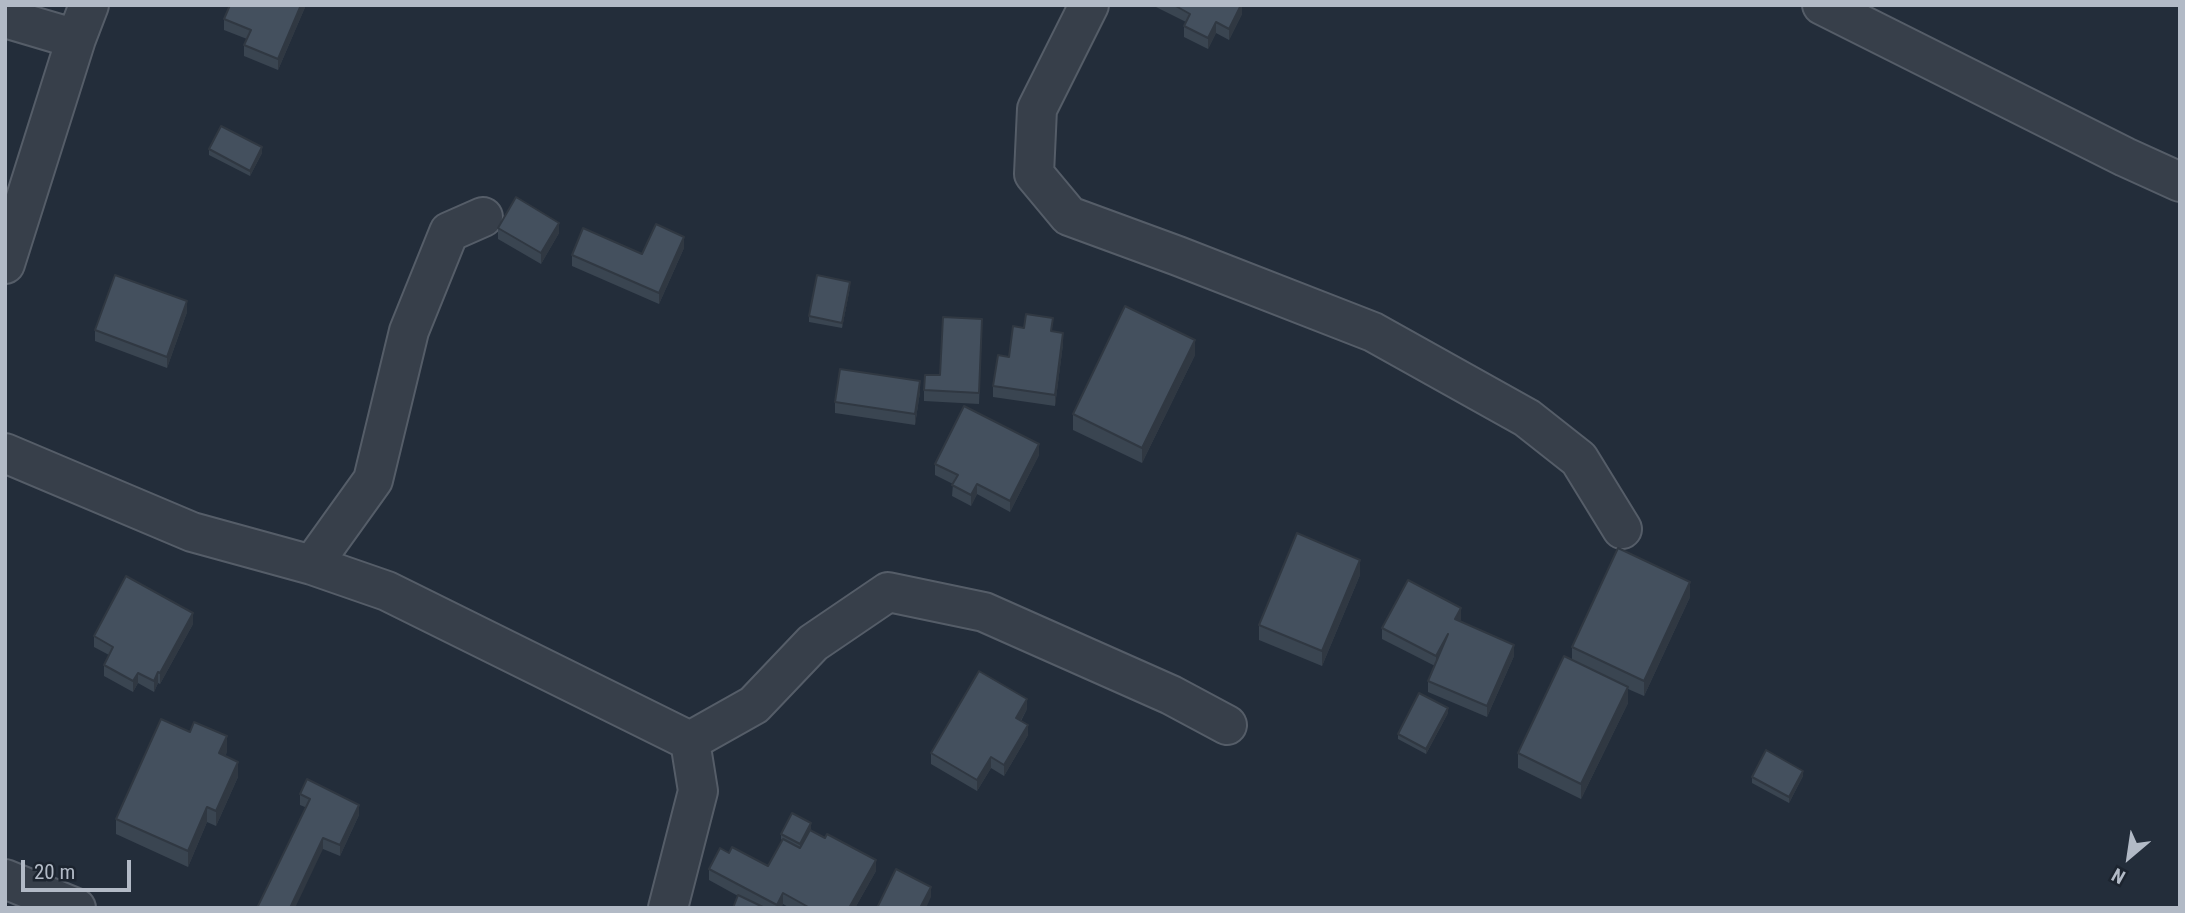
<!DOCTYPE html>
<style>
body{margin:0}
#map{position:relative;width:2185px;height:913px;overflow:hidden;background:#232d3a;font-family:"Roboto Condensed",sans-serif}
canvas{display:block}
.frame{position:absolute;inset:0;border:7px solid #b2bac6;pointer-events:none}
.north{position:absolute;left:2094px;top:822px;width:70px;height:70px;-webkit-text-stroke:5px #1c242f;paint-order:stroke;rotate:209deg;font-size:19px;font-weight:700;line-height:28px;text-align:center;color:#b2bac6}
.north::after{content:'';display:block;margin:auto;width:24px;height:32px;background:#b2bac6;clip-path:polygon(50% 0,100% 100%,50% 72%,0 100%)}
.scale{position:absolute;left:21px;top:860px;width:110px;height:32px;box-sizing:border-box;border:4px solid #b2bac6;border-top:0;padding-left:9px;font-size:21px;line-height:24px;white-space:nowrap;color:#b2bac6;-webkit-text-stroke:5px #1c242f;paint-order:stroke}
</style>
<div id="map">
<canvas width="2185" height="913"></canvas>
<div class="frame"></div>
<div class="north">N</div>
<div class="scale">20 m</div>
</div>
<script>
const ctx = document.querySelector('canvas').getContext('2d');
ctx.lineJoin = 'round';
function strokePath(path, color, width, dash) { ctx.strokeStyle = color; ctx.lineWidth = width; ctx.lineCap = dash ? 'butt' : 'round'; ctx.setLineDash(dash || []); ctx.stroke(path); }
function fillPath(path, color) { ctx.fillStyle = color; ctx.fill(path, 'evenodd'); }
const minor = new Path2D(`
 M1089,5L1037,109L1034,174L1069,216L1178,256L1373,332L1527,418L1579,459L1622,529
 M1822,5L2125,157L2180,182
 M5,18L76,39
 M5,264L76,39L89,5
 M5,453L192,532L312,565L387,591L690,741
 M312,565L373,480L409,331L449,232L483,217
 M5,879L76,908
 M668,908L698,791L690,741L754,705L813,643L888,592L984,612L1171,695L1227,725`);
strokePath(minor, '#555d68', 42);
strokePath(minor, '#373f4a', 38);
fillPath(new Path2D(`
 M306,5L278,70L244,56V45L247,39L224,30V19Z
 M1152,5H1242V14L1229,40L1216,33L1208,49L1184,37V26L1186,22Z
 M209,149L262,153L250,176L209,155Z
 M498,228L559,233L541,264L498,239Z
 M684,248L659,304L572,266V255L642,254Z
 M850,287L842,328L809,322V316Z
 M187,312L167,368L95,341V330Z
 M982,329L979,404L924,401V390L940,375Z
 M1052,332L1063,344L1055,406L993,397V386Z
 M1195,355L1142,463L1073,430V414Z
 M920,392L915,425L835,413V402Z
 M1039,455L1010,512L977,494L971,506L952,496L953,484L935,475V464Z
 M1360,575L1322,666L1259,640V625Z
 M1690,597L1644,696L1628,689V703L1581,799L1518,768V753L1572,660V647Z
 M1461,619L1460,621L1514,656L1487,717L1428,692V681L1435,666L1382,639V628Z
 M193,624L160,684L158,683L154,692L138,683L133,692L104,676V665L109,655L94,647V636Z
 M1027,709L1021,721L1028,735L1004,776L991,768L977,791L931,764V753Z
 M1448,713L1426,754L1398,739V734Z
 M227,752L225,756L238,777L216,826L207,822L188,867L116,834V819Z
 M1803,776L1789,803L1752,783V777Z
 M300,794L359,815L340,856L323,849L305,807L300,805Z
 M811,828L810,830L876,871L855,908H790L783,904L781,908H733L738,896L709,880V869L729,853L768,866L782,840L781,839V834Z`), '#3a4551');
fillPath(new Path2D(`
 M301,5H306L278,70V59Z
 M1241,5H1242V14L1229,40V29Z
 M1216,22V33L1208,49V38Z
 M262,147V153L250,176V171Z
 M559,223V233L541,264V253Z
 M684,237V248L659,304V293Z
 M850,282V287L842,328V323Z
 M187,301V312L167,368V357Z
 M1063,333V344L1055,406V395Z
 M1195,340V355L1142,463V448Z
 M920,381V392L915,425V414Z
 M1039,444V455L1010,512V501Z
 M977,484V494L971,506V495Z
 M1360,560V575L1322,666V651Z
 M1690,582V597L1644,696V681Z
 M1461,608V619L1455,630V619Z
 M193,613V624L160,684V673Z
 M1448,634L1436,667V656Z
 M1514,645V656L1487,717V706Z
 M158,672V683L154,692V681Z
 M138,673V683L133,692V681Z
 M1628,687V703L1581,799V784Z
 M1027,699V709L1016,729V718Z
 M1448,708V713L1426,754V749Z
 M1028,725V735L1004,776V765Z
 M227,736V752L219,768V753Z
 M991,757V768L977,791V780Z
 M238,762V777L216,826V811Z
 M1803,771V776L1789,803V797Z
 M359,805V815L340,856V845Z
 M207,807V822L188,867V851Z
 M811,823V828L800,850V844Z
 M323,838V849L295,908H290Z
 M876,860V871L855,908H849Z
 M931,887V897L926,908H920Z
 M783,893V904L781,908H777V905Z`), '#303842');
const building = new Path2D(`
 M230,5H301L278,59L244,45L251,30L224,19Z
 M1174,5H1241L1229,29L1216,22L1208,38L1184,26L1190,14Z
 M221,126L262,147L250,171L209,149Z
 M516,197L559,223L541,253L498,228Z
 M656,224L684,237L659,293L572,255L583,228L642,254Z
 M115,275L187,301L167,357L95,330Z
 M817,275L850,282L842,323L809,316Z
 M1125,306L1195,340L1142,448L1073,414Z
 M1026,314L1053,318L1051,331L1063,333L1055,395L993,386L998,355L1009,357L1013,326L1024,328Z
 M943,317L982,319L979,393L924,390L925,375H940Z
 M840,369L920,381L915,414L835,402Z
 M964,406L1039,444L1010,501L977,484L971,495L952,485L958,475L935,464Z
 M1297,533L1360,560L1322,651L1259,625Z
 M1618,548L1690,582L1644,681L1572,647Z
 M126,576L193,613L160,673L158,672L154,681L138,673L133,681L104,665L113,647L94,636Z
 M1408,580L1461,608L1455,619L1514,645L1487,706L1428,681L1448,634L1436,656L1382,628Z
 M1564,656L1628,687L1581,784L1518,753Z
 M979,671L1027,699L1016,718L1028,725L1004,765L991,757L977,780L931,753Z
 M1419,693L1448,708L1426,749L1398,734Z
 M161,719L190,732L194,722L227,736L219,753L238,762L216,811L207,807L188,851L116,819Z
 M1766,750L1803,771L1789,797L1752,777Z
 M307,779L359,805L340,845L323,838L290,908H257L310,799L300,794Z
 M792,813L811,823L800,844L781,834Z
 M810,830L825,838L827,834L876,860L849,908H810L783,893L777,905L709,869L720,848L729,853L732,847L768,866L783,839L800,848Z
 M896,869L931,887L920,908H877Z
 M738,895L765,908H733Z`);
fillPath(building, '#44505e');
strokePath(building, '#303842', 2);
</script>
